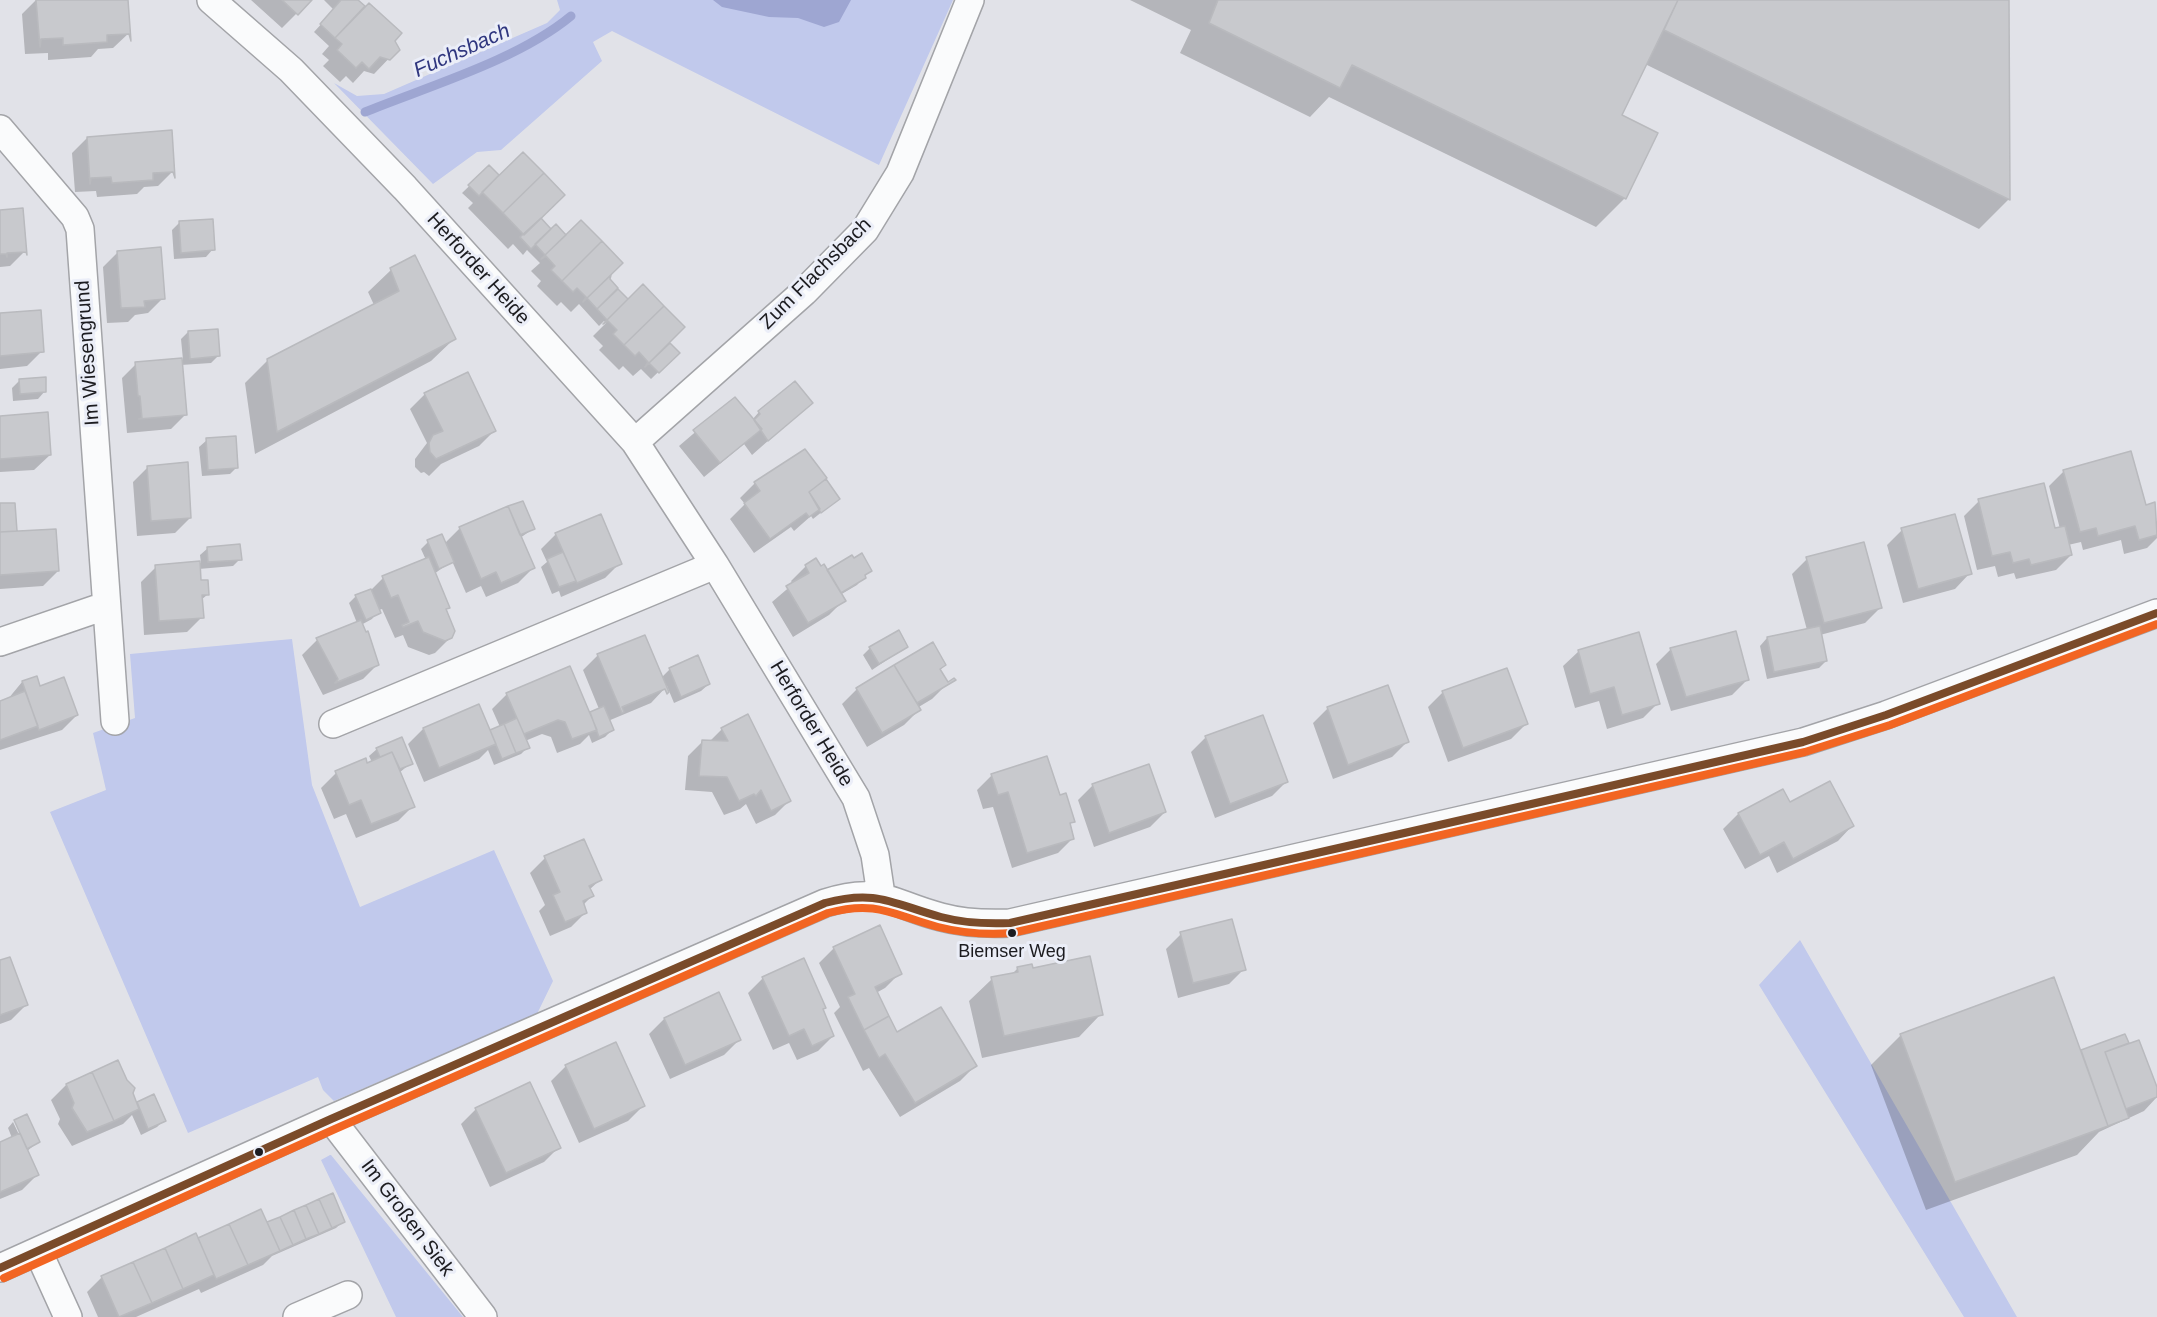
<!DOCTYPE html>
<meta charset="utf-8">
<style>
body{margin:0}
canvas{display:block;background:#e1e2e8}
</style>
<canvas width="2157" height="1317"></canvas>
<script>
const ctx = document.querySelector('canvas').getContext('2d');
ctx.lineJoin = 'round';
function fillPath(path, color) { ctx.fillStyle = color; ctx.fill(path, 'evenodd'); }
function strokePath(path, color, width, dash) { ctx.strokeStyle = color; ctx.lineWidth = width; ctx.lineCap = dash ? 'butt' : 'round'; ctx.setLineDash(dash || []); ctx.stroke(path); }
function drawText(font, color, halo, rows, align = 'center') {
  ctx.font = font + ' Arial,sans-serif'; ctx.lineWidth = 6; ctx.setLineDash([]); ctx.textBaseline = 'middle'; ctx.strokeStyle = halo; ctx.fillStyle = color; for (const [text, x, y, turn = 0] of rows) {
    ctx.save(); ctx.translate(x, y); ctx.rotate((+turn || 0) * Math.PI / 180); ctx.textAlign = isNaN(turn) ? turn : align; if (halo) ctx.strokeText(text, 0, 0); ctx.fillText(text, 0, 0); ctx.restore();
  }
}
fillPath(new Path2D(`
 M557,0H953L879,165L612,31L593,42L602,61L501,150L477,152L433,184L334,83L357,96L384,94L547,23L560,10Z
 M292,639L312,785L360,907L494,850L553,981L537,1014L334,1101L323,1090L318,1077L188,1133L50,812L106,790L93,733L135,718L130,654Z
 M1800,940L2017,1317H1964L1759,985Z
 M330,1155H331L463,1317H396L321,1160Z`), '#c1c9ec');
fillPath(new Path2D(`
 M713,0H851L839,22L824,27L798,18L769,17L722,7Z`), '#9ea6d2');
fillPath(new Path2D(`
 M36,0H126L129,33L113,48L98,49L91,57L48,60V53L25,54L22,14Z
 M251,0H310L282,28Z
 M324,0H356L393,40L398,49L374,74L364,71L353,83L346,76L340,82L323,66L329,60L322,54L329,46L314,32L334,10Z
 M1130,0H2007L2008,200L1979,229L1645,64L1620,116L1625,198L1596,227L1329,97L1310,117L1180,53L1191,30Z
 M87,138L173,171L158,186L144,187L137,194L97,197L96,191L75,192L72,153Z
 M489,167L493,180L607,278L678,353L651,379L641,369L633,376L623,366L619,370L599,350L603,346L593,336L606,323L604,321L599,326L579,304L571,312L561,302L557,306L537,286L541,281L531,271L540,263L527,250L523,255L513,244L508,249L468,208L473,203L462,193Z
 M0,211L25,251L10,266L0,267Z
 M179,223L213,249L206,257L174,259L172,230Z
 M118,252L163,298L148,313L135,315L128,322L107,323L103,267Z
 M391,270L454,339L431,361L255,454L245,383L268,360L374,305L368,292Z
 M0,315L42,351L27,366L0,369Z
 M188,332L218,356L211,363L181,365L186,414L171,429L127,433L122,378L137,363L183,360L181,339Z
 M19,381L45,391L38,399L13,401L12,388Z
 M425,394L494,431L479,446L441,464L429,476L424,472L421,473L415,467V459L427,443L410,409Z
 M734,399L752,420L759,412L811,403L752,455L744,444L704,477L679,446Z
 M0,418L50,455L34,470L0,472Z
 M207,440L237,467L230,474L202,476L199,447Z
 M148,467L190,518L175,533L137,536L133,482Z
 M2064,471L2144,507L2154,504L2157,538L2147,548L2124,554L2121,540L2083,550L2081,542L2068,545L2071,555L2056,570L2016,579L2014,573L1998,577L1995,566L1977,570L1964,516L1979,501L2054,530L2060,529L2049,486Z
 M824,479L838,499L813,519L811,516L794,531L791,527L754,553L730,519L745,504L740,498L755,483Z
 M0,505L16,530L13,533L58,571L43,586L0,589Z
 M460,528L533,529L520,538L533,568L518,583L486,597L481,586L466,593L452,561L434,574L448,607L445,611L451,637L435,653L429,655L408,647L403,635L395,638L382,609L379,610L372,619L361,625L378,664L363,679L323,695L302,655L317,640L357,623L349,603L356,596L370,591L383,578L426,560L421,549L428,542L445,543Z
 M1902,530L1970,573L1955,589L1903,603L1887,545Z
 M556,534L620,563L605,578L561,597L559,591L552,594L541,567L547,562L541,549Z
 M208,548L240,559L233,566L199,569L200,581L207,595L201,600L202,617L187,632L144,635L141,582L156,567L201,563L200,555Z
 M1807,559L1880,608L1865,623L1820,635L1826,661L1819,668L1767,679L1760,646L1767,638L1807,630L1792,574Z
 M806,566L821,568L827,572L870,570L857,585L840,595L844,600L829,615L793,637L772,602L793,584L791,581Z
 M932,644L945,665L939,671L947,684L932,699L917,708L919,710L904,725L867,747L842,704L857,689Z
 M906,647L872,670L863,655L870,648Z
 M1671,649L1747,680L1732,695L1671,711L1656,664Z
 M1579,651L1658,703L1643,718L1607,729L1599,701L1575,708L1563,666Z
 M598,655L661,678L670,669L709,684L701,691L674,703L667,686L651,703L608,721L612,730L605,737L592,743L589,735L580,744L557,753L551,737L542,734L525,741L528,747L521,754L494,765L488,750L479,759L424,782L408,744L423,729L479,706L489,732L500,727L492,709L507,694L589,714L599,709L583,670Z
 M36,678L40,688L77,715L62,730L0,750V702L8,699L22,682Z
 M1443,692L1526,724L1511,739L1448,762L1428,707Z
 M1328,708L1407,742L1392,757L1333,779L1313,723Z
 M747,716L790,800L775,815L756,824L746,804L740,809L724,815L712,792L685,790L688,756L703,741L709,742L722,729Z
 M1206,737L1287,781L1272,796L1215,818L1191,752Z
 M401,739L411,763L399,773L413,806L398,821L356,838L346,814L334,819L321,788L336,773L372,762L369,756L377,749Z
 M992,775L1059,797L1073,821L1069,825L1073,838L1058,853L1012,868L993,807L983,809L977,790Z
 M1093,785L1165,812L1150,827L1094,847L1078,800Z
 M1782,791L1789,804L1852,826L1838,841L1777,873L1769,856L1745,869L1723,829L1738,814Z
 M545,858L600,880L589,890L592,896L583,905L586,912L571,927L550,936L539,911L545,905L530,873Z
 M1181,934L1244,969L1229,984L1178,998L1166,949Z
 M834,948L900,973L885,988L876,993L897,1034L975,1066L960,1081L900,1117L869,1068L863,1071L834,1013L840,1007L819,963Z
 M0,962L26,1005L11,1020L0,1024Z
 M1018,968L1101,1014L1079,1037L982,1058L969,1001L992,979L1012,974Z
 M763,978L824,1008L822,1011L833,1036L818,1051L797,1060L789,1043L773,1050L748,993Z
 M2053,979L2080,1054L2127,1043L2123,1047L2157,1091V1097L2144,1111L2099,1132L2077,1155L1926,1210L1871,1065L1900,1036Z
 M719,994L739,1040L724,1055L670,1079L649,1034L664,1019Z
 M566,1066L643,1106L628,1121L579,1143L551,1081Z
 M66,1085L131,1093L136,1105L164,1120L157,1127L141,1135L132,1115L123,1124L72,1146L58,1124L60,1119L51,1100Z
 M476,1109L559,1147L544,1162L490,1187L461,1124Z
 M27,1116L38,1142L26,1152L37,1175L22,1190L0,1199V1143L12,1138L8,1128L13,1122L22,1141L24,1139L16,1122H14Z
 M343,1221L336,1228L272,1256L263,1265L201,1293L199,1289L136,1317H98L87,1292L102,1277L268,1223Z`), '#0003');
strokePath(new Path2D(`
 M365,112C429,86 518,60 571,16`), '#9ea6d2', 9);
const building = new Path2D(`
 M36,0H128L131,41L129,34L107,35V42L63,45V38L41,39L40,47Z
 M282,0H312L298,15Z
 M341,0H358L365,6L335,38L320,24Z
 M1218,0H1678L1622,115L1658,133L1626,199L1352,65L1340,88L1209,23Z
 M1678,0H2009L2010,200L1664,30Z
 M369,3L402,33L395,41L400,50L390,60L380,57L369,69L362,62L356,68L337,50L342,44L335,38Z
 M172,130L175,178L173,172L153,173V180L112,183L111,177L91,178L90,184L87,137Z
 M523,152L544,173L503,213L482,192Z
 M489,165L499,175L479,196L468,185Z
 M544,173L565,195L524,235L503,213Z
 M23,208L27,255L26,252L7,253V257L6,254H0V210Z
 M541,218L551,229L531,249L520,237Z
 M213,219L215,250L181,253L179,221Z
 M581,220L602,241L562,281L551,270L555,266L546,256L541,259Z
 M556,224L566,235L545,255L535,244Z
 M602,241L623,263L583,302L586,297L577,288L573,292L562,281Z
 M161,247L165,299L144,301L145,307L121,308L117,251Z
 M415,255L456,339L277,432L267,359L399,291L390,268Z
 M611,275L610,279L618,288L597,309L587,298Z
 M643,284L664,306L624,345L613,334L617,330L608,321L603,324Z
 M618,289L628,299L607,320L597,309Z
 M664,306L685,327L645,367L648,362L639,352L635,356L624,345Z
 M41,310L44,352L0,356V313Z
 M218,329L220,356L190,359L188,331Z
 M670,343L680,353L659,373L649,363Z
 M182,358L187,415L139,419L142,418L140,396H138L135,362Z
 M468,372L496,431L436,459L430,452L429,443L433,435L443,431L424,393Z
 M46,377V392L20,394L19,379Z
 M795,381L813,403L768,441L754,420L760,414L758,411Z
 M735,397L762,429L720,463L693,430Z
 M48,412L51,455L0,459V416Z
 M236,436L238,468L208,470L206,438Z
 M805,449L827,478L809,492L820,509L809,517L806,513L770,539L744,503L760,491L754,482Z
 M2131,451L2146,505L2155,502L2157,535L2139,540L2135,526L2098,536L2096,528L2080,532L2063,470Z
 M188,462L191,518L151,521L147,466Z
 M826,479L840,499L821,513L809,492Z
 M2044,483L2055,528L2065,526L2072,555L2031,565L2029,559L2013,563L2010,552L1992,556L1978,499Z
 M523,501L535,529L520,535L508,506Z
 M0,503H15L17,531L0,532Z
 M508,506L535,568L501,583L496,572L481,579L459,527Z
 M601,514L622,564L577,583L555,533Z
 M1955,514L1972,574L1918,589L1901,528Z
 M56,529L59,571L0,575V532Z
 M442,534L454,562L439,569L427,540Z
 M1864,542L1882,608L1824,623L1806,557Z
 M240,544L242,560L208,562L207,547Z
 M563,552L576,581L559,587L547,559Z
 M862,553L872,571L865,575L866,578L841,593L827,570L852,555L854,558Z
 M429,557L450,608L446,609L455,631L452,638L445,641L423,632L418,621L403,627L402,625L409,622L398,595L391,598L382,576Z
 M816,558L821,566L824,564L846,601L808,623L786,586L809,573L805,565Z
 M200,561L201,580H208L209,595H202L204,618L159,621L155,565Z
 M371,589L381,613L366,620L355,595Z
 M361,620L366,632L368,631L379,665L335,683L338,679L316,638Z
 M1820,626L1827,661L1774,672L1767,637Z
 M899,630L908,647L879,664L869,647Z
 M1736,631L1749,680L1686,697L1670,648Z
 M1639,632L1660,704L1622,715L1614,687L1590,694L1578,650Z
 M645,635L669,692L667,694L665,689L622,707L624,712L622,713L597,654Z
 M933,642L946,665L940,669L948,682L954,678L956,680L917,703L894,665Z
 M698,655L710,684L681,697L669,668Z
 M894,665L921,710L882,733L856,688Z
 M570,666L597,730L572,739L565,722L558,720L524,734L506,693Z
 M1507,668L1528,724L1463,748L1442,691Z
 M37,676L40,686L64,677L78,715L39,730L22,681Z
 M1388,685L1409,742L1348,765L1327,707Z
 M25,691L38,726L0,740V701Z
 M479,704L496,744L439,768L423,728Z
 M604,706L614,730L599,737L590,712Z
 M748,714L791,801L771,811L761,790L756,796L754,794L739,801L727,777L699,776L702,740L728,741L721,728Z
 M1263,715L1288,782L1230,804L1205,736Z
 M517,718L530,748L516,753L504,724Z
 M504,724L516,753L502,759L490,730Z
 M402,737L413,764L400,769L392,752L380,757L376,748Z
 M392,752L415,807L371,824L361,800L349,805L335,771L366,758L367,763Z
 M1047,756L1060,795L1066,793L1075,822L1070,823L1074,839L1027,853L1008,792L998,795L991,774Z
 M1149,764L1166,812L1109,833L1092,784Z
 M1830,781L1854,826L1793,859L1784,842L1760,855L1738,813L1783,789L1790,802Z
 M584,839L602,880L589,886L594,896L583,901L587,913L565,922L553,895L560,892L544,856Z
 M1232,919L1246,970L1193,983L1180,932Z
 M880,925L902,974L875,987L889,1016L864,1030L848,997L855,994L833,947Z
 M1090,956L1103,1015L1004,1036L991,977L1018,972L1017,967L1032,964L1033,968Z
 M10,957L28,1005L0,1015V960Z
 M804,958L826,1008L823,1009L834,1036L812,1046L804,1029L789,1036L762,977Z
 M2054,977L2108,1126L1955,1182L1900,1034Z
 M719,992L741,1040L685,1065L664,1018Z
 M941,1007L977,1066L915,1103L885,1054L879,1058L864,1030L889,1016L897,1032Z
 M2125,1034L2129,1043L2105,1052L2129,1118L2108,1126L2081,1050Z
 M2139,1040L2157,1087V1097L2126,1109L2105,1052Z
 M616,1042L645,1106L594,1129L565,1065Z
 M118,1060L127,1080L135,1088L133,1093L139,1109L114,1121L92,1072Z
 M92,1072L114,1121L87,1132L72,1108L74,1103L66,1084Z
 M530,1082L561,1148L506,1173L475,1108Z
 M154,1094L166,1121L148,1129L137,1102Z
 M27,1114L40,1142L27,1149L14,1120Z
 M20,1133L39,1175L0,1192V1142Z
 M333,1193L345,1222L332,1228L319,1199Z
 M319,1199L332,1228L319,1234L306,1205Z
 M306,1205L319,1234L306,1239L294,1210Z
 M261,1209L280,1251L248,1265L229,1224Z
 M294,1210L306,1239L293,1245L280,1217Z
 M280,1217L293,1245L280,1251L267,1222Z
 M229,1224L248,1265L216,1279L198,1238Z
 M196,1233L214,1275L183,1289L165,1248Z
 M165,1248L183,1289L152,1303L133,1262Z
 M133,1262L152,1303L119,1317L101,1276Z`);
fillPath(building, '#c8c9cd');
strokePath(building, '#b9babe', 1.5);
const minor = new Path2D(`
 M211,0L291,70L405,188L635,442L715,565L856,798L875,855L881,895
 M0,129L75,217L80,229L115,721
 M635,442L804,292L865,230L900,173L970,0
 M0,642L105,606
 M333,724L715,565
 M331,1119L483,1317
 M38,1251L68,1317
 M0,1268L331,1119L825,903C881,885 890,904 941,917C963,923 987,924 1010,923L1803,742L1886,715L2157,613
 M297,1317L348,1295`);
strokePath(minor, '#a3a4a8', 30);
strokePath(minor, '#fafbfc', 27);
strokePath(new Path2D(`
 M0,1268L331,1119L825,903C877,889 893,904 941,917C964,923 987,924 1010,923L1803,742L1886,715L2157,613`), '#7a4b2a', 8);
strokePath(new Path2D(`
 M4,1278L335,1129L828,913C877,900 893,915 938,927C962,933 987,935 1012,933L1805,752L1890,725L2157,624`), '#f26522', 8);
for (const [x, y, r, color] of [
 [1012,933,5,"#1c1c20"],
 [259,1152,5,"#1c1c20"]
]) { const dot = new Path2D(); dot.arc(x, y, r, 0, 2 * Math.PI); ctx.fillStyle = color; ctx.fill(dot); strokePath(dot, '#ebeef8', 2); }
drawText('18px', '#1c1c20', '#ebeef8', [
 ["Biemser Weg",1012,952]
]);
drawText('20px', '#1c1c20', '#ebeef8', [
 ["Herforder Heide",478,269,48],
 ["Zum Flachsbach",816,274,-45],
 ["Im Wiesengrund",88,353,-94],
 ["Herforder Heide",811,724,59],
 ["Im Großen Siek",407,1218,53]
]);
drawText('italic 21px', '#30377f', '#ebeef8', [
 ["Fuchsbach",462,51,-24]
]);
</script>
